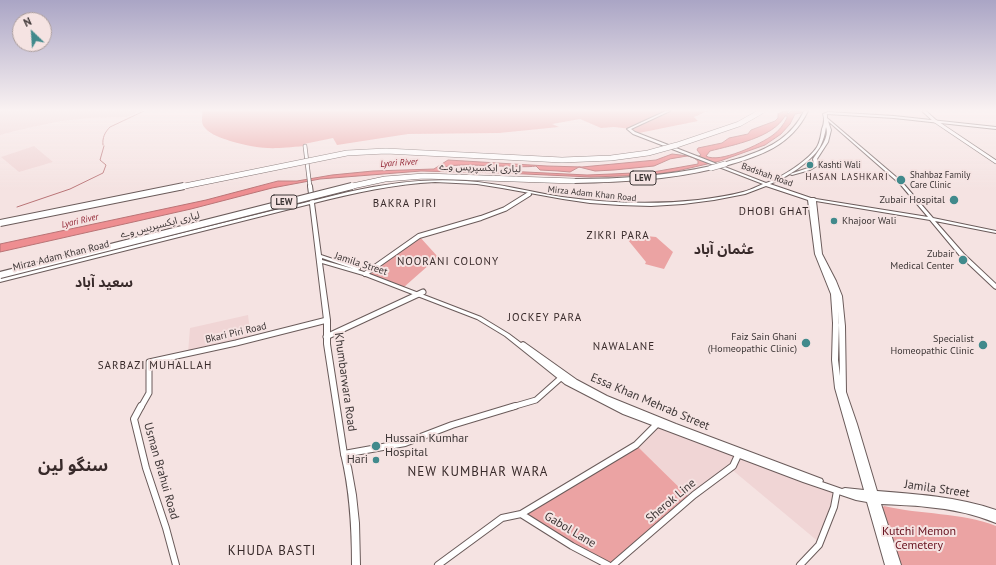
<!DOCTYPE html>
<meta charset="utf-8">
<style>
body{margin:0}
#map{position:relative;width:996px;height:565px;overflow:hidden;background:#f5e3e2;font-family:"PT Sans",sans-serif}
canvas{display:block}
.north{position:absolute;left:12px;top:12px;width:40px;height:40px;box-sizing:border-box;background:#f5e3e2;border:1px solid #ab9e9d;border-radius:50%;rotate:335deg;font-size:11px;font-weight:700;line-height:16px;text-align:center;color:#3d3636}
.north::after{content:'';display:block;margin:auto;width:14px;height:18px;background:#418a8c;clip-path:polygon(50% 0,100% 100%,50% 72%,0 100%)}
</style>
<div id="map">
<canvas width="996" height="565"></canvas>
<div class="north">N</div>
</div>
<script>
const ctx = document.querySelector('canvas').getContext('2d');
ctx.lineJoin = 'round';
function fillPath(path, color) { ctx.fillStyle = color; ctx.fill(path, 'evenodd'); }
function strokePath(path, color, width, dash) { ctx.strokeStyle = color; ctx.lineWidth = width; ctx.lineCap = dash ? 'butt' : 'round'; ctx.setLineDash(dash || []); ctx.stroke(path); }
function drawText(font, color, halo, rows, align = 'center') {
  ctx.font = font + ' "PT Sans","Noto Sans Arabic",sans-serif'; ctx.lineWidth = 4; ctx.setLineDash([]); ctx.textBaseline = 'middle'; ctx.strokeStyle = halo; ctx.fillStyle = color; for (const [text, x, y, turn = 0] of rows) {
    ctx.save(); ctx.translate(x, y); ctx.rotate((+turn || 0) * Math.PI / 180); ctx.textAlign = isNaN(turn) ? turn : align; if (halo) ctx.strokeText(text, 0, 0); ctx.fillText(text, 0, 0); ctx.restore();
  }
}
fillPath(new Path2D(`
 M0,111H139L127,117L88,118L61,121L19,130L0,135Z
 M34,146L53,162L19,172L1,157Z
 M248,315L251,339L188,353L190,328Z
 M660,421L840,490L820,543L730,468L690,498L636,445Z`), '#f0d5d5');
fillPath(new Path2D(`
 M202,111H708L694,117L698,121L639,133L631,129L614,127L601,128L580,119L552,124L559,127L499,133L408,134L337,145L333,138L304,144V146C273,149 261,150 230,141C222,138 211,135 205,128C200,123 203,117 202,111Z
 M636,235L656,237L673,252L664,269L645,264L646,262L628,240Z
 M419,236L438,257L404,287L368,275Z
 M636,445L690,498L613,565H608L521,514Z
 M884,506C921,515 961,512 996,526V565H900L881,509Z`), '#eba3a3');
const water = new Path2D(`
 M785,111H789L787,113L788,114L791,111H802L801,113L795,114L790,124L781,134L765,145L720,161L677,171L650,175L591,177L503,173L421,171L320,179L272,188L191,209L0,252V244L206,200L278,181H297L332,175L373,171L434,169L448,160L547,166L582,167L656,160L672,154L697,157L701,155L697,150L698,148L722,143L729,138L748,134L751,130L775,121L778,118V114ZM785,116H787V118C784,124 779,131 773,135C761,144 719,164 706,156L710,151C733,145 773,138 785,116ZM688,156L694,158L698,161V164L653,172L612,174L587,175L444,168C449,161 521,169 536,166L540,170L558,171L570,172L579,167L595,171L614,170L654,166L670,159Z`);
fillPath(water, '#ee8e91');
strokePath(water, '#b97476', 1);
strokePath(new Path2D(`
 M103,145C102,138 105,132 110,127L144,111
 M17,207L70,189L103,173L106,165L100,160L104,146`), '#b97476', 1);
const tertiaryFar3 = new Path2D(`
 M924,111L935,121L996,162
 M305,146L310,187`);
const tertiaryFar2 = new Path2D(`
 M310,186L312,202
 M365,274L419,236L481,218L505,209L529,194`);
const tertiaryFar1 = new Path2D(`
 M326,337L423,292
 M141,407L149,393V362L236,343L327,320
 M512,407L536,400L563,376`);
const tertiary = new Path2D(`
 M141,406L134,419L146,468L166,528L176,565
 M344,454L405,443L452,425L515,406
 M521,514L572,546L608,565
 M438,565L502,518L521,514L636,445L658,423
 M613,565L694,495L733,466L739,453
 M800,565L819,545L834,507L837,491`);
const secondary = new Path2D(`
 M666,111H670L631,129L635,132L766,183C781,178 809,160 817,147C820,142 821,135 822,129C824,124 825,119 823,114L828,112L894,116L996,127V129L894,118L827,114V118L902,182L933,218L996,231V233L935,221L964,254L996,284V289L994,288L960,256L930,220L816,201L822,254L836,281L842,296L845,326L846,392L857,424L877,491C917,494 958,497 996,510V523C974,514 951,509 927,507C912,505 896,505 881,504L901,565H885L867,502L856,500L803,482L623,414L565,384L505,336L477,319L363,275L322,263L330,320V344L347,454L351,467L356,495L359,523L360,565H352C352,527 350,491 341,454L324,344V320L310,204L0,282V278L348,192C387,183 426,178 466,181C498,183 530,192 562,197C606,203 653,205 698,200C713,198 728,196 743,192C750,190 756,187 763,184L633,134L627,129ZM828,121L900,184L928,217L816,199L814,198H811L770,184C786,178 811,162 820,147C823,141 825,134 826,127C830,137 819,150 813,159L814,165L808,168L790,174L792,175L810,170L817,166V159L828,142L831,130ZM435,182L477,184L502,188L563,199L590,203L620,205L651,206L683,204L714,200L745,194L766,186L808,200L815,254L831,294L833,323L832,360L835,388L864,490L845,488L842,489L822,482L823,481L822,479L676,424L607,396L577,380L525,343L523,342L521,343L509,334L481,317L367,273L358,270L360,269V268L321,255L314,203C354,193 394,184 435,182ZM322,258L354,269L322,260ZM838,311L839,326L840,376L838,360L839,323Z`);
const motorway = new Path2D(`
 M804,111H808C791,146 760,156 725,166L722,164C729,160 739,159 746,156C772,147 792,136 804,111Z
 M711,166L713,167V169C667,180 621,182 574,183L571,181L574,179C620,179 666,176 711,166Z`);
strokePath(tertiaryFar3, '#6a5b5a', 4.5);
strokePath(tertiaryFar2, '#6a5b5a', 6);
strokePath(tertiaryFar1, '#6a5b5a', 7);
strokePath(tertiary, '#6a5b5a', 8);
strokePath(secondary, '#6a5b5a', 2);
strokePath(motorway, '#6a5b5a', 2);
strokePath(tertiaryFar3, '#fff', 3);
strokePath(tertiaryFar2, '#fff', 4);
strokePath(tertiaryFar1, '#fff', 5);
strokePath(tertiary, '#fff', 6);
fillPath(secondary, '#fff');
fillPath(motorway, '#fff');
const motorwayBridgeFar1 = new Path2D(`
 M711,168L725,164
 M180,187L347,153L386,151L562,160L611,158L648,153L677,145L739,124L762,111
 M348,187L385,179L424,176L574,181`);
const motorwayBridge = new Path2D(`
 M0,223L184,186
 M0,275L352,186`);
strokePath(motorwayBridgeFar1, '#6a5b5a', 6, []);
strokePath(motorwayBridge, '#6a5b5a', 8, []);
strokePath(motorwayBridgeFar1, '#fff', 5);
strokePath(motorwayBridge, '#fff', 6);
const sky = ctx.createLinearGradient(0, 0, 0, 190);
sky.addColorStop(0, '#aaa5c5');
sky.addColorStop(0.58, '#faf2f2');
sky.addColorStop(1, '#faf2f200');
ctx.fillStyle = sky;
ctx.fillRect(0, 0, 996, 190);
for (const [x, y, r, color] of [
 [810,165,4,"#418a8c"],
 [901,180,5,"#418a8c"],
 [954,200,5,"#418a8c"],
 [834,221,4,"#418a8c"],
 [963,260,5,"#418a8c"],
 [806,343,5,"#418a8c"],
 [983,345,5,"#418a8c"],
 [376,446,5,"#418a8c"],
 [376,460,4,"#418a8c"]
]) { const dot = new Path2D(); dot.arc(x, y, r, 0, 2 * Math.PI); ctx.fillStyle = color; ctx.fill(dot); strokePath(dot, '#f5e3e2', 1.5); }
drawText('italic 9px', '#912231', '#f5e3e2', [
 ["Lyari River",399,163,-4],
 ["Lyari River",80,221,-13]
]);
drawText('9px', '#3d3636', '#f5e3e2', [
 ["Kashti Wali",818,165],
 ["Shahbaz Family",910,175],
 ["Care Clinic",910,185]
], 'left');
drawText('9px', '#3d3636', '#f5e3e2', [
 ["Badshah Road",767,175,20],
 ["Mirza Adam Khan Road",592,194,6]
]);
ctx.letterSpacing = '1px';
drawText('9px', '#382a2a', '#f5e3e2', [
 ["HASAN LASHKARI",847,177]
]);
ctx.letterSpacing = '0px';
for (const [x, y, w] of [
 [643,178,26],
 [284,202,26]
]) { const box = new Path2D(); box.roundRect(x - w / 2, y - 7, w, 14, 3); ctx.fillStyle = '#f5e3e2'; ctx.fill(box); strokePath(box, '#3d3636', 1); }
drawText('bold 9px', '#3d3636', null, [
 ["LEW",643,178],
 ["LEW",284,202]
]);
drawText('10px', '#3d3636', '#f5e3e2', [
 ["لیاری ایکسپریس وے",480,168,2],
 ["لیاری ایکسپریس وے",160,225,-14],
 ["Mirza Adam Khan Road",61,256,-14],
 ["Jamila Street",361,264,18],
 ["Bkari Piri Road",236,333,-13]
]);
drawText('10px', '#3d3636', '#f5e3e2', [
 ["Zubair Hospital",945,200],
 ["Khajoor Wali",842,221,"left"],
 ["Zubair",954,254],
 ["Medical Center",954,266],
 ["Faiz Sain Ghani",797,337],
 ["(Homeopathic Clinic)",797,349],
 ["Specialist",974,339],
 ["Homeopathic Clinic",974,351]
], 'right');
ctx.letterSpacing = '1px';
drawText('11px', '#382a2a', '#f5e3e2', [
 ["BAKRA PIRI",405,204],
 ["DHOBI GHAT",774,212],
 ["ZIKRI PARA",618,236],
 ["NOORANI COLONY",448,262],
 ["JOCKEY PARA",545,318],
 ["NAWALANE",624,347],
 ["SARBAZI MUHALLAH",155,366]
]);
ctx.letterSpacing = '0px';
drawText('12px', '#3d3636', '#f5e3e2', [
 ["Khumbarwara Road",345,382,82],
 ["Essa Khan Mehrab Street",650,402,23],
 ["Usman Brahui Road",161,471,74],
 ["Jamila Street",937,489,8],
 ["Sherok Line",671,501,-40],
 ["Gabol Lane",570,530,31]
]);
drawText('12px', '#3d3636', '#f5e3e2', [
 ["Hussain Kumhar",385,439],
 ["Hospital",385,453],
 ["Hari",368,460,"right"]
], 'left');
drawText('12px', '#66111e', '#f5e3e2', [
 ["Kutchi Memon",919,532],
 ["Cemetery",919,546]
]);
ctx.letterSpacing = '1px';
drawText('13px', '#382a2a', '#f5e3e2', [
 ["NEW KUMBHAR WARA",478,472],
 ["KHUDA BASTI",272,551]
]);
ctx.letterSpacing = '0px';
drawText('bold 14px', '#382a2a', '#f5e3e2', [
 ["عثمان آباد",724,250],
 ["سعید آباد",104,283]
]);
drawText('bold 17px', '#382a2a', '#f5e3e2', [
 ["سنگو لین",73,466]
]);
</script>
